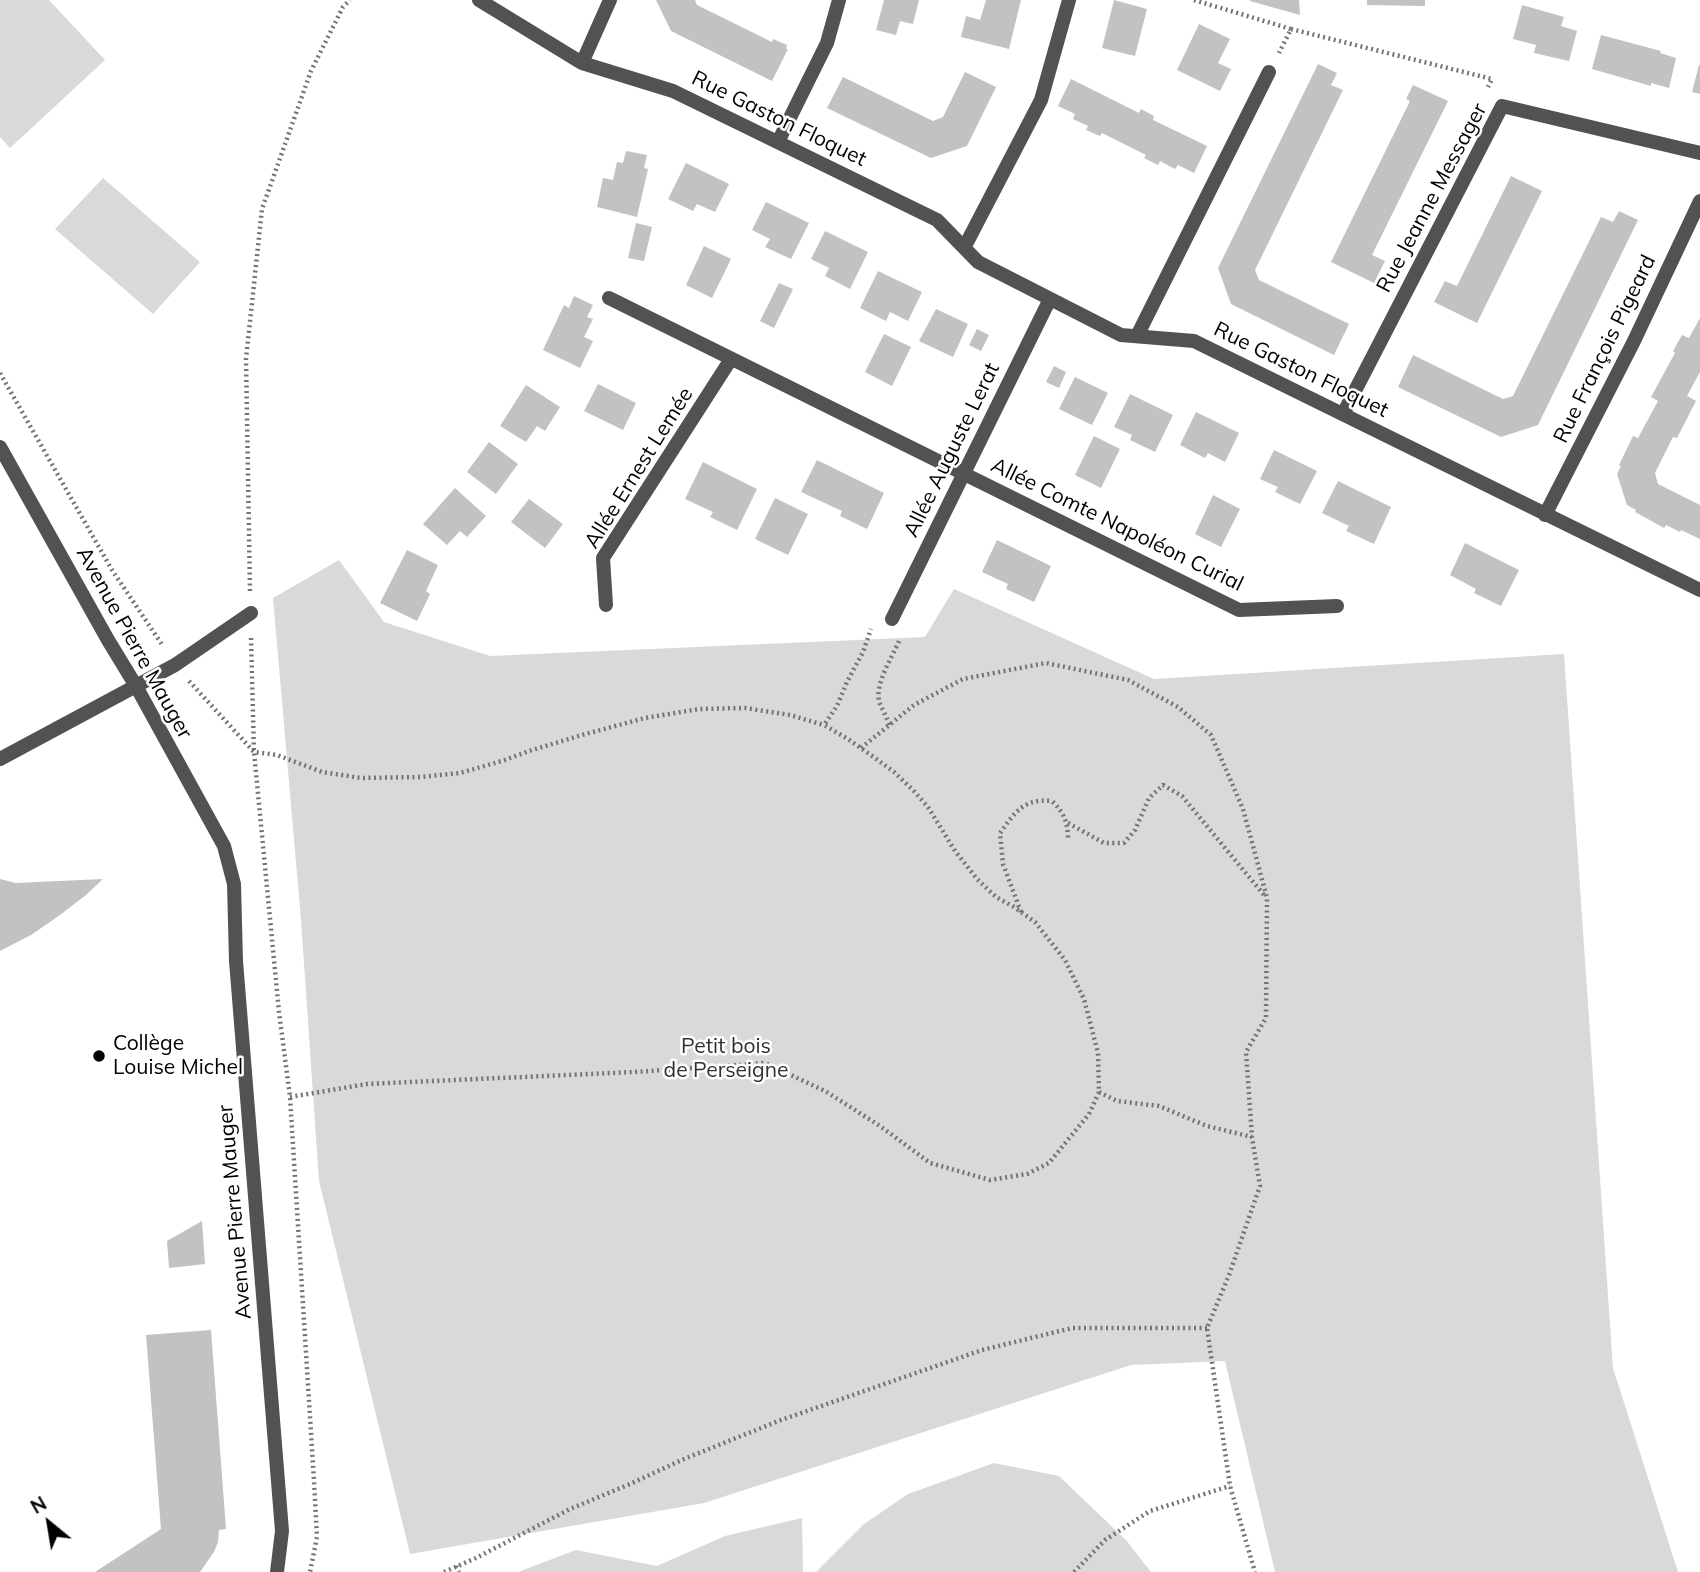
<!DOCTYPE html>
<meta charset="utf-8">
<style>
body{margin:0}
#map{position:relative;width:1700px;height:1572px;overflow:hidden;background:#fff;font-family:Mulish,sans-serif}
canvas{display:block}
.north{position:absolute;left:14px;top:1488px;width:70px;height:70px;-webkit-text-stroke:5px #fff;paint-order:stroke;rotate:330deg;font-size:19px;font-weight:700;line-height:28px;text-align:center;color:#000}
.north::after{content:'';display:block;margin:auto;width:24px;height:32px;background:#000;clip-path:polygon(50% 0,100% 100%,50% 72%,0 100%)}
</style>
<div id="map">
<canvas width="1700" height="1572"></canvas>
<div class="north">N</div>
</div>
<script>
const ctx = document.querySelector('canvas').getContext('2d');
ctx.lineJoin = 'round';
function fillPath(path, color) { ctx.fillStyle = color; ctx.fill(path, 'evenodd'); }
function strokePath(path, color, width, dash) { ctx.strokeStyle = color; ctx.lineWidth = width; ctx.lineCap = dash ? 'butt' : 'round'; ctx.setLineDash(dash || []); ctx.stroke(path); }
function drawText(font, color, halo, rows, align = 'center') {
  ctx.font = font + ' Mulish,sans-serif'; ctx.lineWidth = 5; ctx.setLineDash([]); ctx.textBaseline = 'middle'; ctx.strokeStyle = halo; ctx.fillStyle = color; for (const [text, x, y, turn = 0] of rows) {
    ctx.save(); ctx.translate(x, y); ctx.rotate((+turn || 0) * Math.PI / 180); ctx.textAlign = isNaN(turn) ? turn : align; if (halo) ctx.strokeText(text, 0, 0); ctx.fillText(text, 0, 0); ctx.restore();
  }
}
fillPath(new Path2D(`
 M0,0H49L105,60L10,148L0,137Z
 M103,178L200,262L153,314L55,229Z
 M339,560L384,622L490,656L925,637L954,589L1154,679L1564,654L1613,1368L1678,1572H1275L1225,1361L1131,1365L704,1503L410,1554L319,1181L301,920L273,598Z
 M994,1463L1059,1476L1126,1540L1151,1572H816L864,1524L908,1494Z
 M802,1518L803,1572H518L576,1550L657,1566L725,1536Z`), '#d9d9d9');
fillPath(new Path2D(`
 M656,0H695L697,5L772,42L773,39L787,45L786,49H788L772,81L671,31Z
 M884,0H919L913,24L900,21L896,35L876,30Z
 M986,0H1021L1009,49L961,37L966,16L980,20Z
 M1114,0L1147,9L1135,56L1102,48Z
 M1250,0H1299L1300,15L1250,1Z
 M1367,0H1425V6L1367,5Z
 M1522,5L1564,17L1561,26L1577,31L1569,61L1534,53L1536,45L1513,39Z
 M1199,24L1230,39L1218,63L1231,69L1220,91L1177,70Z
 M1601,35L1661,51L1660,53L1676,58L1669,88L1651,83V86L1592,69Z
 M1318,64L1337,73L1331,85L1343,90L1255,270L1259,280L1349,324L1334,355L1231,304L1218,268Z
 M1699,65H1700V94L1692,92Z
 M965,72L996,87L967,146L931,158L827,108L843,77L933,121L943,117Z
 M1071,79L1139,113L1141,109L1154,116L1153,120L1207,146L1194,173L1178,165L1175,169L1160,161L1158,165L1144,158L1146,155L1102,133L1100,136L1086,130L1088,126L1073,119L1075,114L1058,106Z
 M1413,85L1448,101L1372,255L1385,261L1374,283L1331,262L1410,101L1406,99Z
 M626,151L647,155L644,168L648,169L637,217L597,207L603,178L613,180L617,162L623,163Z
 M686,163L729,184L715,212L697,204L693,211L668,199Z
 M1511,176L1542,191L1477,323L1434,302L1445,281L1457,286Z
 M766,202L809,223L791,259L765,247L770,239L752,230Z
 M1619,211L1638,220L1538,425L1501,437L1398,387L1413,355L1503,399L1513,396L1601,217L1613,222Z
 M636,223L652,227L644,261L628,258Z
 M825,231L868,252L850,289L825,276L829,268L811,259Z
 M704,246L731,259L712,298L686,285Z
 M878,271L922,292L908,321L890,312L886,321L860,308Z
 M779,283L793,289L774,328L760,321Z
 M574,296L593,305L587,317L593,319L584,337L593,341L580,368L543,350L564,305L569,308Z
 M936,309L968,324L953,357L919,341Z
 M1700,318V372L1687,396L1696,401L1677,438L1673,437L1655,473L1658,484L1700,505V539L1681,530L1680,532L1666,525L1664,528L1635,512L1636,510L1627,505L1617,474L1621,466L1619,465L1633,436L1638,438L1658,401L1651,397L1675,353L1673,351L1682,335L1689,338Z
 M977,329L989,335L981,351L969,345Z
 M884,334L911,347L892,386L865,372Z
 M1054,366L1066,372L1059,388L1046,382Z
 M1075,377L1108,393L1092,425L1059,409Z
 M598,384L636,403L623,430L584,411Z
 M526,385L560,407L545,431L537,426L526,442L500,426Z
 M1130,394L1173,415L1155,452L1130,440L1132,435L1114,427Z
 M1196,412L1239,433L1225,462L1208,453L1205,458L1180,445Z
 M1094,436L1120,449L1101,488L1075,475Z
 M489,442L518,464L496,494L467,472Z
 M1274,450L1317,471L1300,504L1275,492L1278,487L1260,479Z
 M817,460L884,493L867,529L840,516L842,511L801,492Z
 M703,462L757,489L737,530L710,517L713,512L685,499Z
 M1338,481L1391,507L1374,544L1346,531L1349,526L1322,513Z
 M455,488L486,516L467,537L460,531L447,545L423,524Z
 M1213,495L1240,509L1221,547L1195,534Z
 M775,498L808,514L788,555L755,539Z
 M529,499L563,524L545,548L511,522Z
 M997,540L1051,566L1034,602L1006,589L1008,584L982,572Z
 M1465,543L1519,570L1501,606L1474,593L1476,589L1450,575Z
 M407,550L438,565L426,591L430,594L417,621L380,603Z
 M0,879L16,883L103,879L86,895L60,915L31,935L0,951Z
 M202,1221L205,1264L169,1268L167,1241Z
 M211,1330L226,1529L219,1530L218,1542L214,1552L200,1572H95L161,1529L146,1335Z`), '#c2c2c2');
strokePath(new Path2D(`
 M1194,0L1291,29L1279,53
 M1291,29L1492,79L1488,87
 M0,373L112,570L163,646
 M250,591L246,359L262,209L311,71L343,7L350,0
 M251,638L254,752L279,1012L290,1097L314,1481L317,1537L310,1572
 M189,681L254,752L277,755L322,772L361,778L420,777L460,773L505,760L529,751L582,735L645,718L699,709L745,708L790,715L824,725
 M889,725C887,717 883,711 880,704C873,686 892,658 899,641
 M861,748L914,705L963,679L1046,663L1128,680L1178,707L1211,735L1243,809L1267,898L1266,1018L1246,1052L1252,1137L1260,1186L1229,1275L1207,1328L1230,1486L1255,1572
 M1068,823L1104,843H1124L1135,830L1149,798L1163,785L1182,796L1264,895
 M1021,912L1003,864L1000,833C1015,812 1024,798 1052,801C1064,813 1068,822 1068,840
 M1099,1092L1117,1101L1159,1106L1207,1126L1252,1137
 M290,1097L367,1084L634,1072L765,1063L825,1091L880,1126L930,1163L990,1180L1027,1174L1049,1163L1089,1114L1099,1092L1098,1053L1084,999L1065,960L1035,922L1014,907L996,897L977,879L955,851L928,807L913,790L894,772L875,758L848,739L824,725L837,706L847,682L863,652L871,629
 M456,1566L459,1572
 M444,1572L476,1558L570,1509L630,1484L684,1459L781,1420L982,1350L1072,1328H1207
 M1074,1572L1105,1540L1150,1511L1230,1486`), '#747474', 4.5, [2, 3.5]);
strokePath(new Path2D(`
 M479,0L582,63L610,0
 M582,63L673,91L937,220L978,262L1121,335L1194,341L1700,590
 M778,142L827,43L839,0
 M964,248L1041,100L1069,0
 M609,298L1239,610L1337,606
 M1137,336L1269,72
 M1343,414L1502,106L1700,153
 M0,447L108,640L136,686L224,846L234,884L236,961L282,1531L277,1572
 M1545,515L1634,341L1700,201
 M606,605L603,558L731,359
 M892,619L1050,299
 M0,759L175,665L251,613`), '#525252', 14);
for (const [x, y, r, color] of [
 [99,1056,7,"#000"]
]) { const dot = new Path2D(); dot.arc(x, y, r, 0, 2 * Math.PI); ctx.fillStyle = color; ctx.fill(dot); strokePath(dot, '#fff', 2.5); }
drawText('21px', '#000', '#fff', [
 ["Rue Gaston Floquet",779,119,26],
 ["Rue Jeanne Messager",1432,198,-62],
 ["Rue François Pigeard",1605,349,-64],
 ["Rue Gaston Floquet",1301,370,26],
 ["Allée Auguste Lerat",952,450,-64],
 ["Allée Ernest Lemée",639,468,-58],
 ["Allée Comte Napoléon Curial",1117,525,26],
 ["Avenue Pierre Mauger",134,643,61],
 ["Avenue Pierre Mauger",235,1212,-95]
]);
drawText('21px', '#000', '#fff', [
 ["Collège",113,1044],
 ["Louise Michel",113,1068]
], 'left');
drawText('21px', '#303030', '#fff', [
 ["Petit bois",726,1047],
 ["de Perseigne",726,1071]
]);
</script>
